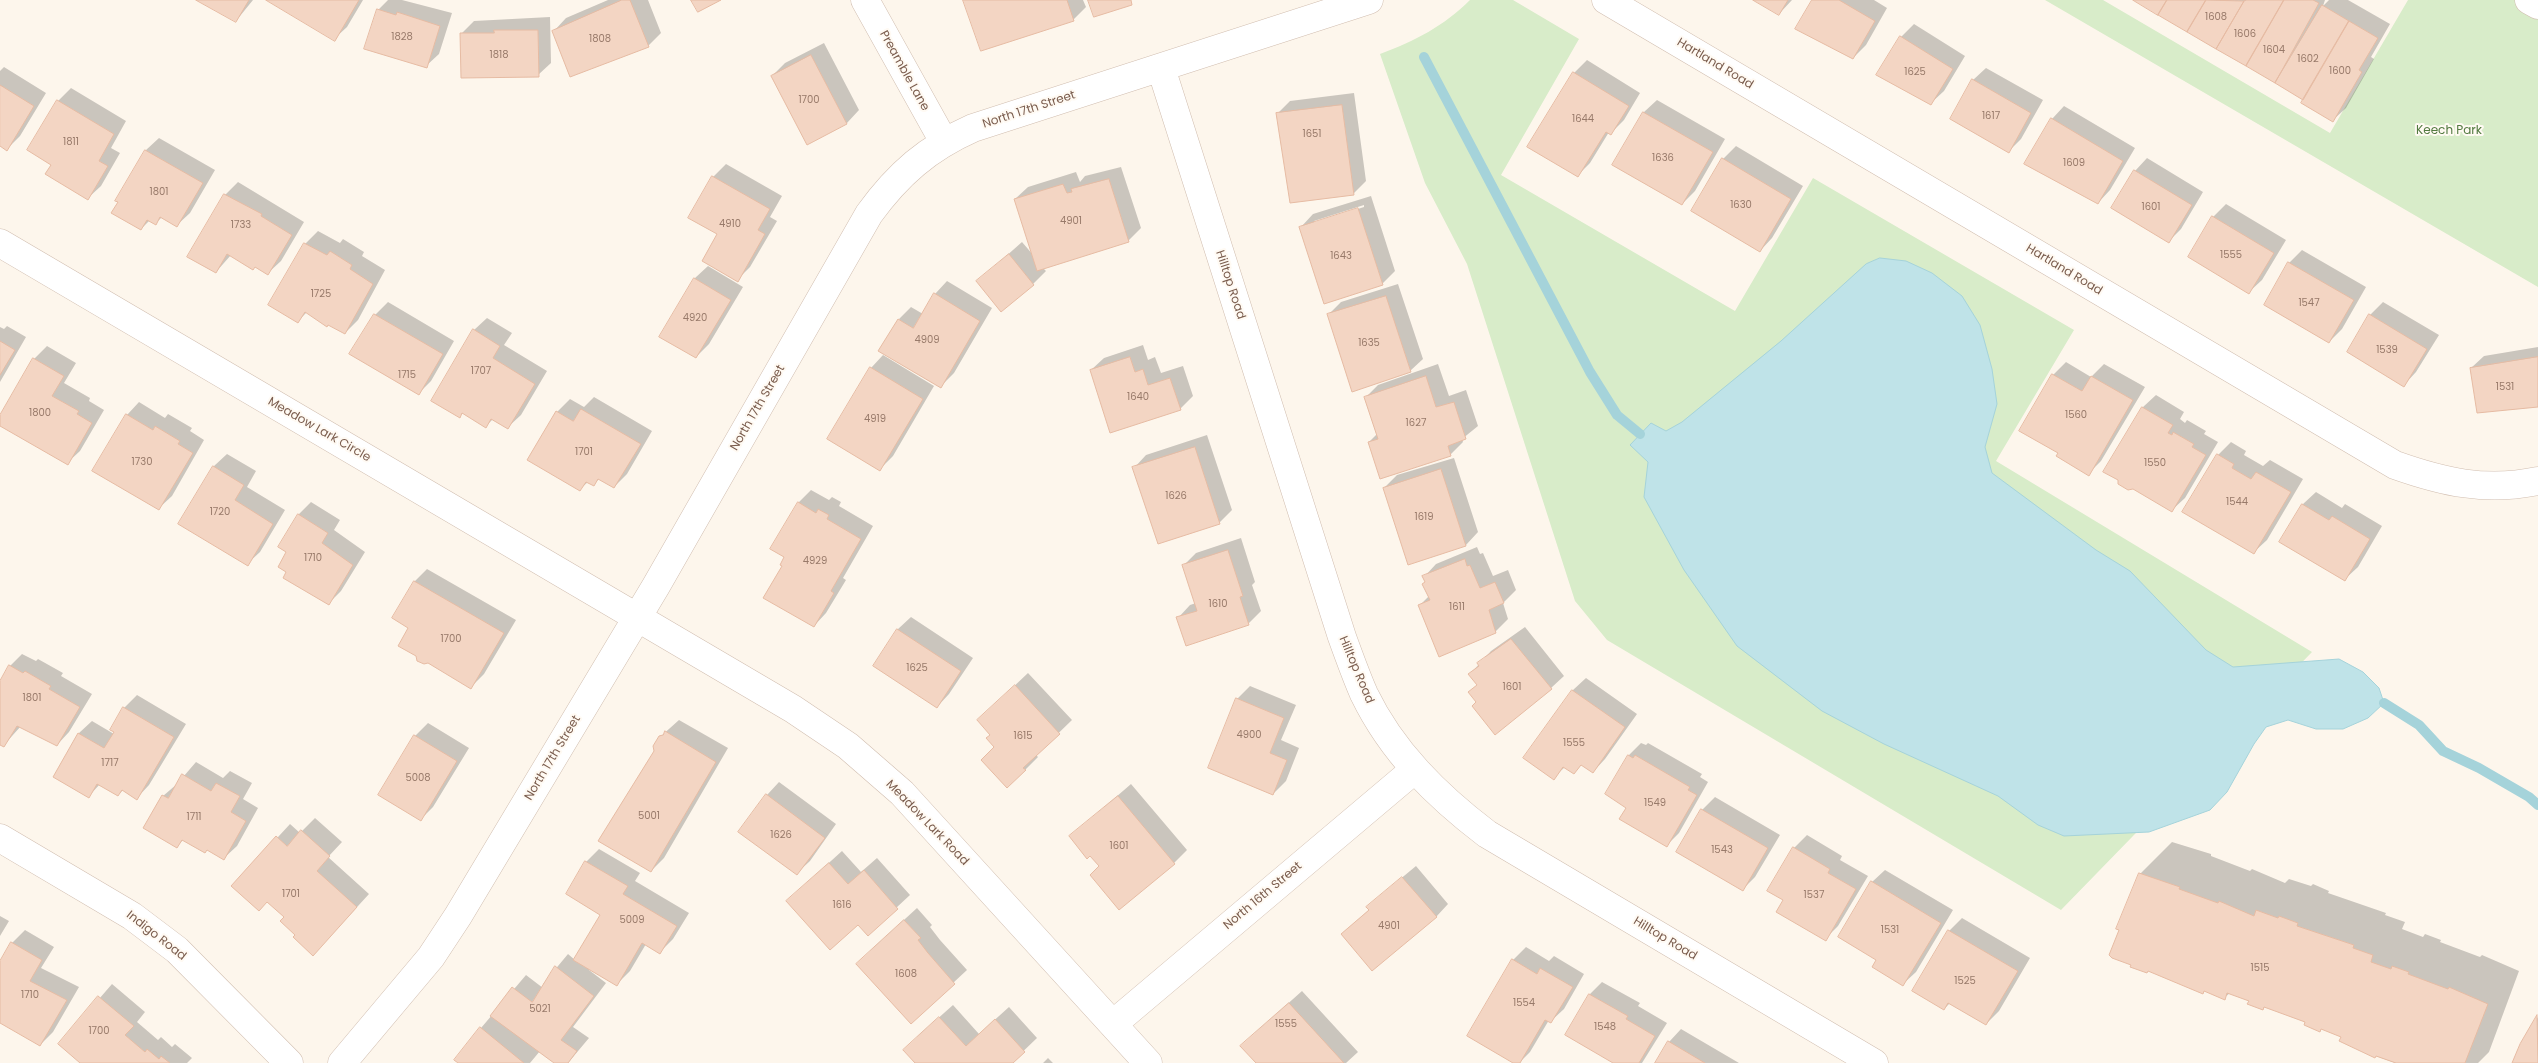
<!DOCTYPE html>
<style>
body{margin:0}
canvas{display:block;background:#fdf6ec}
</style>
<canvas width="2538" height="1063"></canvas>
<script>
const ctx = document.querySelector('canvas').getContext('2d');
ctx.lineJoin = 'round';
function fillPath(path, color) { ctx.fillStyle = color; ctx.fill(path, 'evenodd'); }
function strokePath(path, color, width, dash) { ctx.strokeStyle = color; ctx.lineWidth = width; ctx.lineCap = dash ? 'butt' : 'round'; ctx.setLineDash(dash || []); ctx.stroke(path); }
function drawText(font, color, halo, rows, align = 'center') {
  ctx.font = font + ' Poppins,sans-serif'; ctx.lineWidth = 4; ctx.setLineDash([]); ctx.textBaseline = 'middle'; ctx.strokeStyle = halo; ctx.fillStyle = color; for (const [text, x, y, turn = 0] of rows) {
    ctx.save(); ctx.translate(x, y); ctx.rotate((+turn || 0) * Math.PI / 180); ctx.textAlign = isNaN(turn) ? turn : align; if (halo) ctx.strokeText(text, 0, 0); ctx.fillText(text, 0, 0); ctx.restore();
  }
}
fillPath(new Path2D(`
 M1470,0H1513L1579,39L1501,175L1735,311L1813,178L2074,330L1996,461L2312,652L2061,910L1607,640L1575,601L1467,264L1425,183L1380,54C1415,41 1444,26 1470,0Z
 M2045,0H2103L2330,133L2408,0H2538V287Z`), '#d8ecc9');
const water = new Path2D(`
 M1880,258L1906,261L1932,273L1962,296L1980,325L1992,369L1997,404L1985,447L1992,473L2096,550L2130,571L2206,650L2233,667L2339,659L2363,672L2379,688L2384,703L2368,718L2343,729H2316L2288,720L2266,727L2254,744L2227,792L2210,810L2149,832L2064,836L2038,825L1998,796L1884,744L1822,711L1737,646L1684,570L1644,497L1648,462L1630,445L1651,423L1666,431L1682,422L1781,341L1866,264Z`);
fillPath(water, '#bfe3e8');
strokePath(water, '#a5d3da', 1);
fillPath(new Path2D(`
 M199,0H253L236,21Z
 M269,0H363L347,27L334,39Z
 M388,0H402L452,13L439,54L426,66L378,10Z
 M608,0H648L661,33L648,46L554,31L566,18Z
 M965,0H1083L1086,7L1073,20Z
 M1756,0H1792L1779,14Z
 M1814,0H1874L1887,8L1866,45L1853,58Z
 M2135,0H2325L2323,6L2329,0H2348L2390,24L2371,57L2374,59L2346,108L2333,120L2305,100Z
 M550,17L551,63L538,75L461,34L474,21Z
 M1914,24L1965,56L1944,91L1931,103L1877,75L1901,37Z
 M824,43L859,110L847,123L808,143L772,76L785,63Z
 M1587,60L1640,93L1624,120L1611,133L1609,132L1590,163L1577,176L1574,73Z
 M4,67L46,93L20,136L7,149L0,145V71Z
 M1986,68L2043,100L2021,139L2009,151L1973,80Z
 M71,88L126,121L111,148L120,153L101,186L88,198L53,164L58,101Z
 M1354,93L1366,181L1353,194L1277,114L1290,101Z
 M1657,100L1725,139L1695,191L1682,204L1614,165L1644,112Z
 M2064,106L2135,148L2110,190L2098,203L2026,164L2052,119Z
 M159,138L215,170L190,213L177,225L162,217L156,223L150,220L141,229L117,200L146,150Z
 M1736,146L1803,186L1772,238L1760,251L1723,159Z
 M2147,158L2203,192L2181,229L2169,241L2135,171Z
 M726,164L782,196L770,217L777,221L750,267L737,280L719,234L713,177Z
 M1121,167L1141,228L1128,241L1043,268L1046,271L1033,284L978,281L1022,242L1034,256L1015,199L1028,187L1076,172L1080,182L1085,176Z
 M238,182L304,222L281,261L268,273L231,255L216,272L225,195Z
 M1371,196L1395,271L1382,284L1301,227L1313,214ZM1364,205V207L1314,223V221Z
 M2226,204L2286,240L2262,280L2249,292L2213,217Z
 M318,231L340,243L343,239L364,252L362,256L385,270L358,320L345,333L307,312L298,321L270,304L305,244Z
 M2302,250L2366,287L2342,329L2329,342L2289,263Z
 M708,266L743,287L709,344L696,357L661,336L695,278Z
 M947,281L992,308L954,373L941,386L899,319L911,307L923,314L935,294Z
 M1398,284L1423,359L1410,371L1329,314L1341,302Z
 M388,302L454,341L431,381L418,394L375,315Z
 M2383,302L2439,335L2416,372L2404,385L2370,315Z
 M487,318L512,333L504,345L547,371L521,415L508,427L493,419L486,426L463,413L459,416L474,330Z
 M7,326L26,337L0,382V327L4,329Z
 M1143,345L1148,360L1155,357L1161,373L1183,366L1193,396L1180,409L1091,370L1104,358Z
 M47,346L76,363L64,383L90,398L89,401L104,410L80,451L67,463L0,424V418L34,359Z
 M2538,347V406L2507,410L2471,368L2484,356Z
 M883,355L934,386L893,456L880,469L871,368Z
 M2066,362L2091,377L2104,364L2145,387L2101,461L2088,474L2059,453L2053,375Z
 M1438,364L1449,396L1466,390L1478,426L1462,439L1463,442L1450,455L1369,442L1377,434L1365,398L1378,385Z
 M2156,395L2184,412L2180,419L2185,423L2187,420L2206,431L2204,434L2218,442L2185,498L2172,510L2105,471L2143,407Z
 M594,397L652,431L627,474L614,487L600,478L593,485L588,482L580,489L557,412L570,399L584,407Z
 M139,402L165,418L168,414L192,428L190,431L204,440L172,496L159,508L127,415Z
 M1207,435L1232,510L1219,523L1134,468L1146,455Z
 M2231,442L2246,451L2244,455L2263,466L2270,460L2303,479L2267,540L2254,552L2218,455Z
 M227,454L256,471L247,487L285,510L260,552L247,564L180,524L214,466Z
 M1454,458L1478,532L1466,545L1384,488L1397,475Z
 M811,490L829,500L832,497L841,502L839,506L873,526L843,578L846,580L826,613L814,626L784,566L799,502Z
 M2316,492L2342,508L2345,504L2382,526L2358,567L2345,579L2281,541L2303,504Z
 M311,502L340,520L334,530L365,552L341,591L328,604L288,572V552L298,515Z
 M1241,538L1255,582L1252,585L1261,611L1248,624L1178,618L1190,605L1196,603L1183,566L1196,553Z
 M1477,547L1480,554L1483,553L1493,576L1508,570L1516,590L1503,603L1508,619L1495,632L1419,606L1429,596L1424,577L1436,564Z
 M427,569L516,620L484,674L471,687L418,656L410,627L394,618L415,581Z
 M911,617L973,658L949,694L937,707L874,665L898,629Z
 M1525,627L1564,676L1551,688L1478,702V684L1470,674L1491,651Z
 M22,654L36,661L38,659L63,673L61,676L92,694L69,732L57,745L21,726L4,745L0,743V682L10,666Z
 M1028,673L1072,720L1036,755L1038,757L1025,770L996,747L991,735V708Z
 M1586,678L1637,714L1605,759L1593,772L1582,764L1574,773L1565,767L1553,778L1525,758L1573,690Z
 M1250,686L1296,705L1281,740L1299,748L1286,781L1273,794L1237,699Z
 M137,695L186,724L149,785L137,798L123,790L118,795L100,784L89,796L54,776L79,733L92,721L114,734L124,708Z
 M679,720L728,748L664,858L651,871L656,751L660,737Z
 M428,723L469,748L433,807L420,820L415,736Z
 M1641,743L1646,745L1648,743L1702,774L1700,777L1708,782L1679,833L1667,845L1627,808L1607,793L1629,755Z
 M196,762L223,778L230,771L252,783L243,799L258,808L237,846L224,858L208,849L205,852L184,839L177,846L163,796L177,784Z
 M779,782L836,824L810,861L797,873L767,795Z
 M1131,784L1187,850L1174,863L1100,866L1071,836Z
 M1715,797L1780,835L1755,877L1743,889L1702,810Z
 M315,818L342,842L328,857L369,894L326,941L297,935L286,917L268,901L233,886L290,824L300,833Z
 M1807,835L1842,856L1840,860L1868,876L1838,926L1825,939L1785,900L1794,848Z
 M2172,842L2211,854V856L2250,871L2252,869L2285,883L2289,879L2311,886L2313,884L2329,891L2328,893L2386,913L2385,915L2405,922L2402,929L2423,937L2425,934L2441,940L2440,942L2480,957L2482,955L2519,971L2489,1052L2478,1063H2395L2362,1051L2342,1036L2265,1006L2263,1009L2250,1000L2230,993L2224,998L2140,874Z
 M599,849L640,873L635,881L689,913L673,939L660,952L646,944L630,971L617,984L590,968L589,970L606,983L573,1027L589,1038L568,1063H556L540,1051L530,1063H460L481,1028L526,975L543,988L545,986L543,984L568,954L575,960L602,914L586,862Z
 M842,851L861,872L877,858L910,895L868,934L858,923L800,889Z
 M1416,866L1448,904L1436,917L1342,934L1370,909L1368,907L1381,895Z
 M1885,870L1953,910L1916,972L1903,984L1878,960L1872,882Z
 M917,908L932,925L930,927L940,940L967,970L911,1022L870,951Z
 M0,916L9,921L0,936Z
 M1962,918L2030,958L1999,1011L1986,1024L1950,1003L1944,1009L1949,931Z
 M25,930L54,947L41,968L79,987L53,1032L40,1045L0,1021V963L12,943Z
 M1526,947L1549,961L1554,956L1584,974L1564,1009L1551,1021L1549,1020L1530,1052L1519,1063H1515L1513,960Z
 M1602,982L1640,1003L1638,1006L1667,1023L1642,1063H1615L1567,1035L1590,994Z
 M112,984L145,1012L137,1022L158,1040L161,1037L172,1047L175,1044L192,1058L187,1063H82L60,1044Z
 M1302,991L1358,1052L1346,1063H1258L1255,1033Z
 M953,1005L979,1034L1009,1007L1037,1038L1011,1063H916L917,1037Z
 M2538,1017V1063H2513Z
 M1681,1029L1739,1063H1656L1669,1042Z
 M1048,1058L1053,1063H1043Z`), '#0003');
strokePath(new Path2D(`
 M1424,57L1590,372L1617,415L1640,434
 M2384,703L2419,725L2443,751L2479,768L2529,797L2538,805`), '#a5d3da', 10);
const building = new Path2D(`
 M196,0H249L236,22Z
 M266,0H359L335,41Z
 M622,0H630L649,47L570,77L552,31Z
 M691,0H721L698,12Z
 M963,0H1067L1074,21L981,51Z
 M1088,0H1131L1132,5L1094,17Z
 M1753,0H1788L1779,15Z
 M1812,0H1839L1875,21L1853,59L1795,29Z
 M2133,0H2167L2158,15Z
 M2167,0H2206L2187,32L2158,15Z
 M2206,0L2244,1L2216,49L2187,32Z
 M2247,0H2284L2246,66L2216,49L2244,1Z
 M2284,0H2313L2319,3L2275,83L2246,66Z
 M2322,5L2349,21L2303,100L2275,83Z
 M377,9L396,15L397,12L440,26L427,68L364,49Z
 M2349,21L2378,38L2359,70L2362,72L2333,122L2301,103Z
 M494,30H538L539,77L461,78L460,33H494Z
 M1900,36L1953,69L1931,105L1876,75Z
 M811,55L847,124L807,145L771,76Z
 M1573,72L1629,106L1611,135L1606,132L1578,177L1527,147Z
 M1972,79L2031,113L2009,153L1950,119Z
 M0,85L34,106L7,151L0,146Z
 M57,100L114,134L99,161L108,166L88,200L45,174L51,165L27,150Z
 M1342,105L1354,195L1290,203L1276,113Z
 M1643,112L1713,152L1682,205L1612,165Z
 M2051,118L2123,161L2098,204L2024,164Z
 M145,150L203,183L177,227L160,217L156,225L147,220L141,230L111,213L118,202L115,201Z
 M1722,158L1791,199L1760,252L1691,211Z
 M2134,170L2192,205L2169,243L2111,208Z
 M712,176L770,209L758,230L765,234L738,282L702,261L717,234L688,218Z
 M1109,179L1129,242L1037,271L1014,199L1063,184L1067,193L1072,192L1071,189Z
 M224,194L262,214L261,216L292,235L268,275L255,267L253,270L227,254L216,273L187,257Z
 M1358,208L1383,285L1324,304L1299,227Z
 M2212,216L2274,253L2249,294L2188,257Z
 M304,243L327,255L330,251L352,265L350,269L373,284L345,334L328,325L327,327L305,312L298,323L268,305Z
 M1009,254L1034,285L1001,312L976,281Z
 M2288,262L2354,300L2329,343L2264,305Z
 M694,278L731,300L696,358L659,337Z
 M934,293L980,321L941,388L878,351L898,319L913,328Z
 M1386,296L1411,372L1352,392L1327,314Z
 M374,314L443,354L419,395L349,354Z
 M2369,314L2427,349L2404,387L2347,352Z
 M473,329L500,346L493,358L535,384L508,429L491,419L486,428L462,413L460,418L431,401Z
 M0,341L15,350L0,375Z
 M1130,357L1135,372L1143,369L1148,385L1170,378L1181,410L1110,433L1090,370Z
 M2538,357V407L2477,413L2470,368Z
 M33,358L64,376L52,396L79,411L77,414L92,423L68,465L0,426V415Z
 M870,367L923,399L880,471L827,439Z
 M2052,374L2082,391L2091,376L2133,400L2089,476L2056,456L2058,453L2019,431Z
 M1426,376L1436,407L1454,402L1466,439L1448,446L1451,456L1380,479L1368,442L1378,439L1364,397Z
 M2142,407L2173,425L2168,433L2172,435L2173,432L2194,444L2192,447L2206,455L2172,512L2133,489L2128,490L2118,484V480L2103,472Z
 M581,409L641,444L614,488L598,479L594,486L586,482L580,491L527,460L556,411L573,421Z
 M126,414L153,430L155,426L180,441L178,444L193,453L159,510L92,471Z
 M1195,447L1220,524L1158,544L1132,467Z
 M2217,454L2234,464L2232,468L2251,479L2256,472L2291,492L2254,554L2182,512Z
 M213,466L244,485L235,500L273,524L248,566L178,524Z
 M1441,469L1466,546L1408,565L1383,488Z
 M798,502L816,513L818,509L829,515L827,519L861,539L831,591L834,593L814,627L763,598L782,566L780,565L784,557L770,549Z
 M2302,504L2329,520L2332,516L2370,539L2345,581L2279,542Z
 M298,514L328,533L322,543L353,565L329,605L283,578L286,572L278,567L286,552L278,547Z
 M1228,550L1243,596L1240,597L1249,625L1186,646L1176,617L1197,611L1182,565Z
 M1465,559L1467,566L1470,565L1480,588L1495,582L1504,603L1489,610L1496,633L1439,657L1418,605L1430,600L1422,584L1425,582L1422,576Z
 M414,581L504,633L471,689L428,663L424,664L417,661L416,656L398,646L408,628L392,618Z
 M897,629L961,671L937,708L873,666Z
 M1511,639L1552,689L1495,735L1472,706L1476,702L1468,692L1477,685L1468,674L1479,666L1477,663Z
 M9,665L23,673L25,671L51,686L49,689L80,707L57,746L17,726L4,747L0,745V681Z
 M1015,685L1060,734L1023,768L1026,770L1007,788L981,760L994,747L986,738L990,735L977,720Z
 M1572,690L1625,727L1593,773L1581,765L1574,774L1563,767L1554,780L1523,758Z
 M1236,698L1284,718L1270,753L1287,760L1273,795L1208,768Z
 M123,707L174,737L137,800L122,790L118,796L97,784L89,798L53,777L78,733L104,748L114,732L110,730Z
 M665,731L716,762L651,872L598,841L654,751L653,746L659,736L663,735Z
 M414,735L457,761L421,821L378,795Z
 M1628,755L1633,758L1635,755L1690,787L1688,790L1697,795L1667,847L1619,819L1626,808L1605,794Z
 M182,774L211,791L216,783L240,796L231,812L246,821L224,860L207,850L205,853L182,840L177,848L143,828L162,795L168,798Z
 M766,794L825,838L797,875L738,832Z
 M1118,796L1175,864L1119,910L1090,875L1099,866L1090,856L1087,859L1069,836Z
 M1701,809L1768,848L1743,891L1676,852Z
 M301,830L330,856L317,871L357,907L313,956L293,937L295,935L280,921L284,917L267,902L259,911L231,886L276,836L287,846Z
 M1793,847L1830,869L1828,873L1856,889L1826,941L1776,912L1783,900L1767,891Z
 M585,861L628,886L623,894L677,926L660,954L642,943L617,986L573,960L600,915L566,894Z
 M829,863L848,884L864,870L898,909L868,936L858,925L830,950L786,901Z
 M2139,873L2180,887L2179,889L2218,903L2219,901L2254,916L2256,910L2278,918L2279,916L2298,923L2297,926L2354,945L2353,948L2373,955L2371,962L2391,969L2392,966L2409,972L2408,974L2448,989L2449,987L2488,1004L2465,1063H2396L2376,1056L2375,1058L2339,1041L2341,1037L2321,1029L2320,1032L2304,1025L2305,1022L2264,1007L2263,1010L2247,1004L2249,1001L2227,993L2225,1000L2204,991L2203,994L2148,971L2147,973L2130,967L2131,965L2112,958L2109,955L2119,930L2116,929Z
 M1402,877L1437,917L1372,971L1341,934L1369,910L1366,907Z
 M1871,881L1941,923L1903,986L1872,967L1876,960L1838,937Z
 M904,920L921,938L918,940L928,953L955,984L911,1024L856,964Z
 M1948,930L2018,971L1986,1025L1948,1003L1944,1010L1912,991Z
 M11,942L42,960L30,981L67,1000L40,1046L0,1023V961Z
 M1512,959L1537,974L1540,968L1573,987L1551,1023L1545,1020L1520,1063H1513L1467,1036Z
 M555,966L594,996L561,1040L577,1051L568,1063H554L490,1016L512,987L532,1002Z
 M1589,994L1628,1016L1626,1019L1655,1036L1639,1063H1613L1565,1035Z
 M98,996L134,1026L125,1035L145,1052L147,1049L159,1059L161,1056L170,1063H80L58,1044Z
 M1289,1003L1344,1063H1256L1240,1046Z
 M2537,1015L2538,1063H2512L2520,1044Z
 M939,1017L966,1046L995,1019L1025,1052L1013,1063H915L903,1050Z
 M480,1027L524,1063H458L454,1060Z
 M1668,1041L1705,1063H1655Z`);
fillPath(building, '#f3d5c3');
strokePath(building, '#e6bba3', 1);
const minor = new Path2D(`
 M865,0L944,142
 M1606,0L2395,465C2443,482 2486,492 2538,481
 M2529,0L2538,5
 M1161,68L1342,637C1349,656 1356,676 1364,694C1392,752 1437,796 1487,834L1874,1063
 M0,243L793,709L848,746L902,793L1148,1063
 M0,838L132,916L177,950L289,1063
 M1113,1024L1414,770
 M342,1063L431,957L458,916L656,586L869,214C898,174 928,148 973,128L1369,0`);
strokePath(minor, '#d1beb0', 29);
strokePath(minor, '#fff', 28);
drawText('10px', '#987a6a', null, [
 ["1608",2216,17],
 ["1606",2245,34],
 ["1828",402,37],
 ["1808",600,39],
 ["1604",2274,50],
 ["1818",499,55],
 ["1602",2308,59],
 ["1600",2340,71],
 ["1625",1915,72],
 ["1700",809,100],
 ["1617",1991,116],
 ["1644",1583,119],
 ["1651",1312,134],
 ["1811",71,142],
 ["1636",1663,158],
 ["1609",2074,163],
 ["1801",159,192],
 ["1630",1741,205],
 ["1601",2151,207],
 ["4901",1071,221],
 ["4910",730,224],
 ["1733",241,225],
 ["1555",2231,255],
 ["1643",1341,256],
 ["1725",321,294],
 ["1547",2309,303],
 ["4920",695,318],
 ["4909",927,340],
 ["1635",1369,343],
 ["1539",2387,350],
 ["1707",481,371],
 ["1715",407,375],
 ["1531",2505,387],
 ["1640",1138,397],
 ["1800",40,413],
 ["1560",2076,415],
 ["4919",875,419],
 ["1627",1416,423],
 ["1701",584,452],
 ["1730",142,462],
 ["1550",2155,463],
 ["1626",1176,496],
 ["1544",2237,502],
 ["1720",220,512],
 ["1619",1424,517],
 ["1710",313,558],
 ["4929",815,561],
 ["1610",1218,604],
 ["1611",1457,607],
 ["1700",451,639],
 ["1625",917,668],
 ["1601",1512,687],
 ["1801",32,698],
 ["4900",1249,735],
 ["1615",1023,736],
 ["1555",1574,743],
 ["1717",110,763],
 ["5008",418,778],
 ["1549",1655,803],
 ["5001",649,816],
 ["1711",194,817],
 ["1626",781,835],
 ["1601",1119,846],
 ["1543",1722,850],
 ["1701",291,894],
 ["1537",1814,895],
 ["1616",842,905],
 ["5009",632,920],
 ["4901",1389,926],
 ["1531",1890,930],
 ["1515",2260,968],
 ["1608",906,974],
 ["1525",1965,981],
 ["1710",30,995],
 ["1554",1524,1003],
 ["5021",540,1009],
 ["1555",1286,1024],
 ["1548",1605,1027],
 ["1700",99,1031]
]);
drawText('12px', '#7a5c4d', '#fffaf3', [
 ["Hartland Road",1715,64,31],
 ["Preamble Lane",904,71,61],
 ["North 17th Street",1029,110,-18],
 ["Hartland Road",2064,270,31],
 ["Hilltop Road",1230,285,72],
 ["North 17th Street",758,408,-60],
 ["Meadow Lark Circle",319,430,30],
 ["Hilltop Road",1356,670,67],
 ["North 17th Street",553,758,-59],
 ["Meadow Lark Road",927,823,46],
 ["North 16th Street",1263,896,-40],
 ["Indigo Road",156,936,38],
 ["Hilltop Road",1665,939,31]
]);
drawText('12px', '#537a41', '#fffaf3', [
 ["Keech Park",2449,131]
]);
</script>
